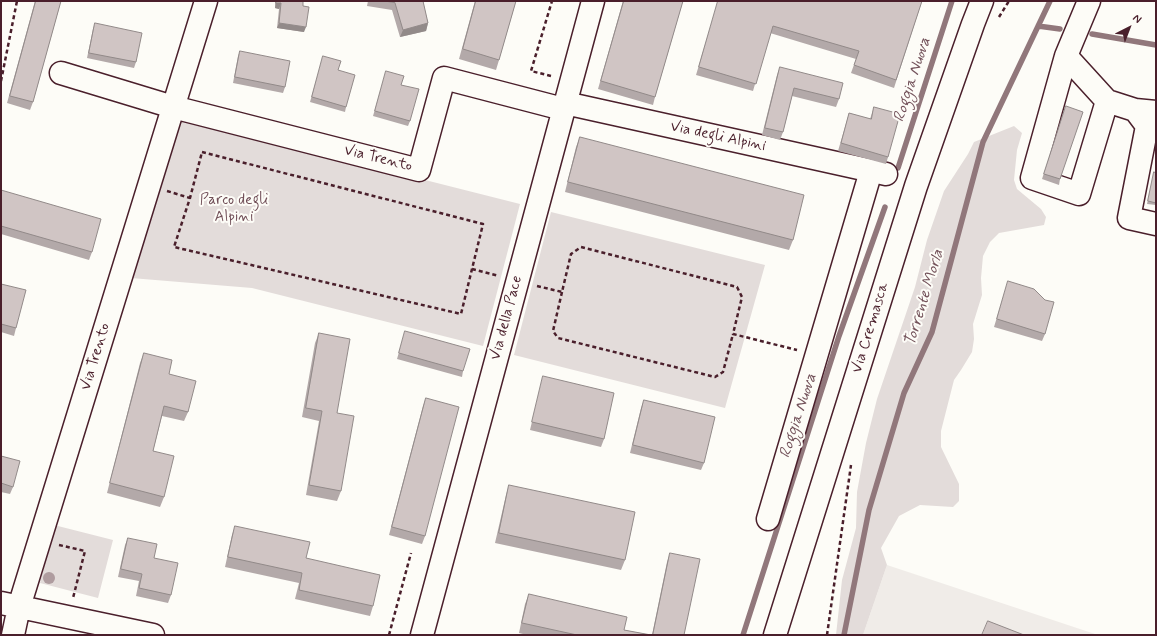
<!DOCTYPE html>
<style>
body{margin:0}
#map{position:relative;width:1157px;height:636px;overflow:hidden;background:#fdfcf7;font-family:Mynerve,sans-serif}
canvas{display:block}
.frame{position:absolute;inset:0;border:2px solid #4a1f2b;pointer-events:none}
.north{position:absolute;left:1109px;top:8px;width:40px;height:40px;-webkit-text-stroke:3px #fdfcf7;paint-order:stroke;rotate:42deg;font-size:11px;font-weight:700;line-height:16px;text-align:center;color:#4a1f2b}
.north::after{content:'';display:block;margin:auto;width:14px;height:18px;background:#4a1f2b;clip-path:polygon(50% 0,100% 100%,50% 72%,0 100%)}
</style>
<div id="map">
<canvas width="1157" height="636"></canvas>
<div class="frame"></div>
<div class="north">N</div>
</div>
<script>
const ctx = document.querySelector('canvas').getContext('2d');
ctx.lineJoin = 'round';
function fillPath(path, color) { ctx.fillStyle = color; ctx.fill(path, 'evenodd'); }
function strokePath(path, color, width, dash) { ctx.strokeStyle = color; ctx.lineWidth = width; ctx.lineCap = dash ? 'butt' : 'round'; ctx.setLineDash(dash || []); ctx.stroke(path); }
function drawText(font, color, halo, rows, align = 'center') {
  ctx.font = font + ' Mynerve,sans-serif'; ctx.lineWidth = 4; ctx.setLineDash([]); ctx.textBaseline = 'middle'; ctx.strokeStyle = halo; ctx.fillStyle = color; for (const [text, x, y, turn = 0] of rows) {
    ctx.save(); ctx.translate(x, y); ctx.rotate((+turn || 0) * Math.PI / 180); ctx.textAlign = isNaN(turn) ? turn : align; if (halo) ctx.strokeText(text, 0, 0); ctx.fillText(text, 0, 0); ctx.restore();
  }
}
fillPath(new Path2D(`
 M887,565L1098,635H863Z`), '#f0ece8');
fillPath(new Path2D(`
 M180,118L520,204L483,346L252,288L131,278Z
 M1014,126L1022,133L1017,150L1014,180L1017,189L1041,209L1046,217L1044,225L999,233L990,242L983,256L981,278L982,295L973,324L974,339L972,352L961,370L954,380L941,431V447L959,484V501L953,507L920,505L899,516L881,548L887,565L863,635H836L842,580L856,528L857,492L866,443L877,399L915,287L927,240L944,191L968,154L974,142Z
 M551,212L765,265L725,408L514,355Z
 M54,525L113,540L98,598L40,583Z`), '#e3dcda');
strokePath(new Path2D(`
 M1038,26L1060,29
 M1092,34L1156,45
 M898,168L952,1
 M743,635L839,336L885,207
 M844,635L869,510L904,393L932,332L983,142L1050,1`), '#91777b', 5.5);
const minor = new Path2D(`
 M1089,1L1066,56L1107,101L1135,110L1156,112
 M1066,56L1032,178L1079,194L1107,101
 M61,73L173,107L419,170L444,78L563,109
 M565,103L886,174
 M1135,110L1147,126L1129,218L1156,224
 M768,519L871,171
 M1,603L153,635
 M13,635L19,607L206,1
 M422,635L593,1`);
const major = new Path2D(`
 M775,635L916,186L973,24L982,1`);
strokePath(minor, '#4a1f2b', 25);
strokePath(major, '#4a1f2b', 25);
strokePath(new Path2D(`
 M999,17L1009,1
 M551,76L531,71L552,1
 M1,81L17,1
 M202,152L483,224L461,314L174,247L190,198Z
 M167,191L190,198
 M472,269L499,276
 M537,286L562,292L571,254L581,247L737,287L742,297L733,334L797,350
 M562,292L553,331L558,338L715,377L723,372L733,334
 M59,545L85,551L73,598
 M389,635L411,553
 M827,635L851,465`), '#4a1f2b', 2.5, [4, 3]);
strokePath(minor, '#fdfcf7', 22);
strokePath(major, '#fdfcf7', 22);
ctx.fillStyle = '#af9c9f';
for (const [x, y] of [
 [49,578]
]) { ctx.beginPath(); ctx.arc(x, y, 6, 0, 2 * Math.PI); ctx.fill(); }
fillPath(new Path2D(`
 M35,1H61L33,102L30,110L7,103Z
 M275,1H303V6L304,32L277,28L279,9L275,8Z
 M368,1H423L428,23L426,31L400,37L392,10L367,6Z
 M475,1H516L499,60L496,70L459,59Z
 M623,1H683L655,97L653,105L598,89Z
 M718,1H922L894,88L851,73L856,59L770,33L753,91L696,75Z
 M95,23L136,62L134,68L87,58L93,29Z
 M240,51L285,87L283,93L233,83L238,56Z
 M323,56L338,70L346,107L345,112L310,102Z
 M780,67L839,99L836,107L792,96L783,132L780,140L762,135L777,75Z
 M386,71L410,121L408,126L373,116Z
 M1066,106L1060,179L1059,185L1042,179Z
 M874,107L888,157L886,164L838,151L849,113L870,119Z
 M580,137L793,240L789,250L565,192L576,147Z
 M1154,172L1156,173V205L1147,204Z
 M1,190L92,252L89,260L1,234Z
 M1008,281L1045,334L1042,341L994,327Z
 M1,284L16,328L14,336L1,332Z
 M405,331L463,371L462,377L397,359Z
 M319,333L337,413L341,491L337,501L306,495L319,421L302,417L315,343Z
 M144,353L169,374L188,412L184,421L162,416L153,451L164,497L160,507L107,493L140,363Z
 M543,376L604,439L601,447L530,430L541,384Z
 M426,398L425,536L422,544L389,535L423,406Z
 M644,400L704,463L701,470L630,453L641,408Z
 M1,456L13,487L10,494L1,492Z
 M509,485L625,560L621,570L495,543L506,495Z
 M235,526L306,558L373,606L370,616L295,599L299,583L225,567L232,535Z
 M128,538L154,558L171,595L168,603L136,596L139,581L118,577L125,545Z
 M670,553L684,635H652L667,562Z
 M529,594L624,630L651,635H527L519,633L525,604Z`), '#b3a9a9');
fillPath(new Path2D(`
 M276,3H281L279,9L275,8Z
 M279,23L306,27L304,32L277,28Z
 M428,23L426,31L400,37L403,30Z`), '#928a89');
const building = new Path2D(`
 M36,1H61L33,102L10,96Z
 M277,1H303V6L309,7L306,27L279,23L281,3H276Z
 M385,1H423L428,23L403,30L395,3Z
 M476,1H516L499,60L463,49Z
 M624,1H683L655,97L601,81Z
 M718,1H922L896,80L854,65L859,51L773,26L756,84L699,67Z
 M95,23L142,33L136,62L89,53Z
 M240,51L290,61L285,87L235,77Z
 M323,56L341,61L338,70L355,75L346,107L312,97Z
 M780,67L843,83L839,99L794,88L783,132L765,128Z
 M386,71L404,76L401,85L419,89L410,121L375,111Z
 M1066,106L1083,112L1060,179L1044,174Z
 M874,107L900,114L888,157L841,143L849,113L871,119Z
 M580,137L804,195L793,240L568,182Z
 M1154,172L1156,173V203L1148,201Z
 M1,190L101,219L92,252L1,226Z
 M1008,281L1034,289L1045,300L1054,302L1045,334L997,319Z
 M1,284L26,290L16,328L1,324Z
 M405,331L470,349L463,371L399,353Z
 M319,333L350,339L337,413L354,416L341,491L309,485L322,411L306,408Z
 M144,353L172,360L169,374L196,381L188,412L164,406L153,451L174,456L164,497L110,483Z
 M543,376L614,393L604,439L532,422Z
 M426,398L459,407L425,536L392,527Z
 M644,400L715,417L704,463L633,445Z
 M1,456L20,461L13,487L1,483Z
 M509,485L635,512L625,560L499,533Z
 M235,526L310,542L306,558L380,575L373,606L299,590L302,573L228,557Z
 M128,538L157,544L154,558L178,563L171,595L139,588L142,574L121,569Z
 M670,553L700,559L684,635H653Z
 M529,594L627,617L624,630L651,635H577L522,623Z
 M988,621L1024,635H982Z`);
fillPath(building, '#d0c5c4');
strokePath(building, '#928a89', 1);
drawText('15px', '#4a1f2b', '#fdfcf7', [
 ["Via degli Alpini",718,137,12],
 ["Via Trento",378,159,14],
 ["Via della Pace",507,318,-75],
 ["Via Cremasca",871,328,-73],
 ["Via Trento",96,357,-73]
]);
drawText('15px', '#704e57', '#fdfcf7', [
 ["Parco degli",234,201],
 ["Alpini",234,218]
]);
drawText('italic 16px', '#73525a', '#fdfcf7', [
 ["Roggia Nuova",913,80,-72],
 ["Torrente Morla",925,298,-73],
 ["Roggia Nuova",799,416,-72]
]);
</script>
